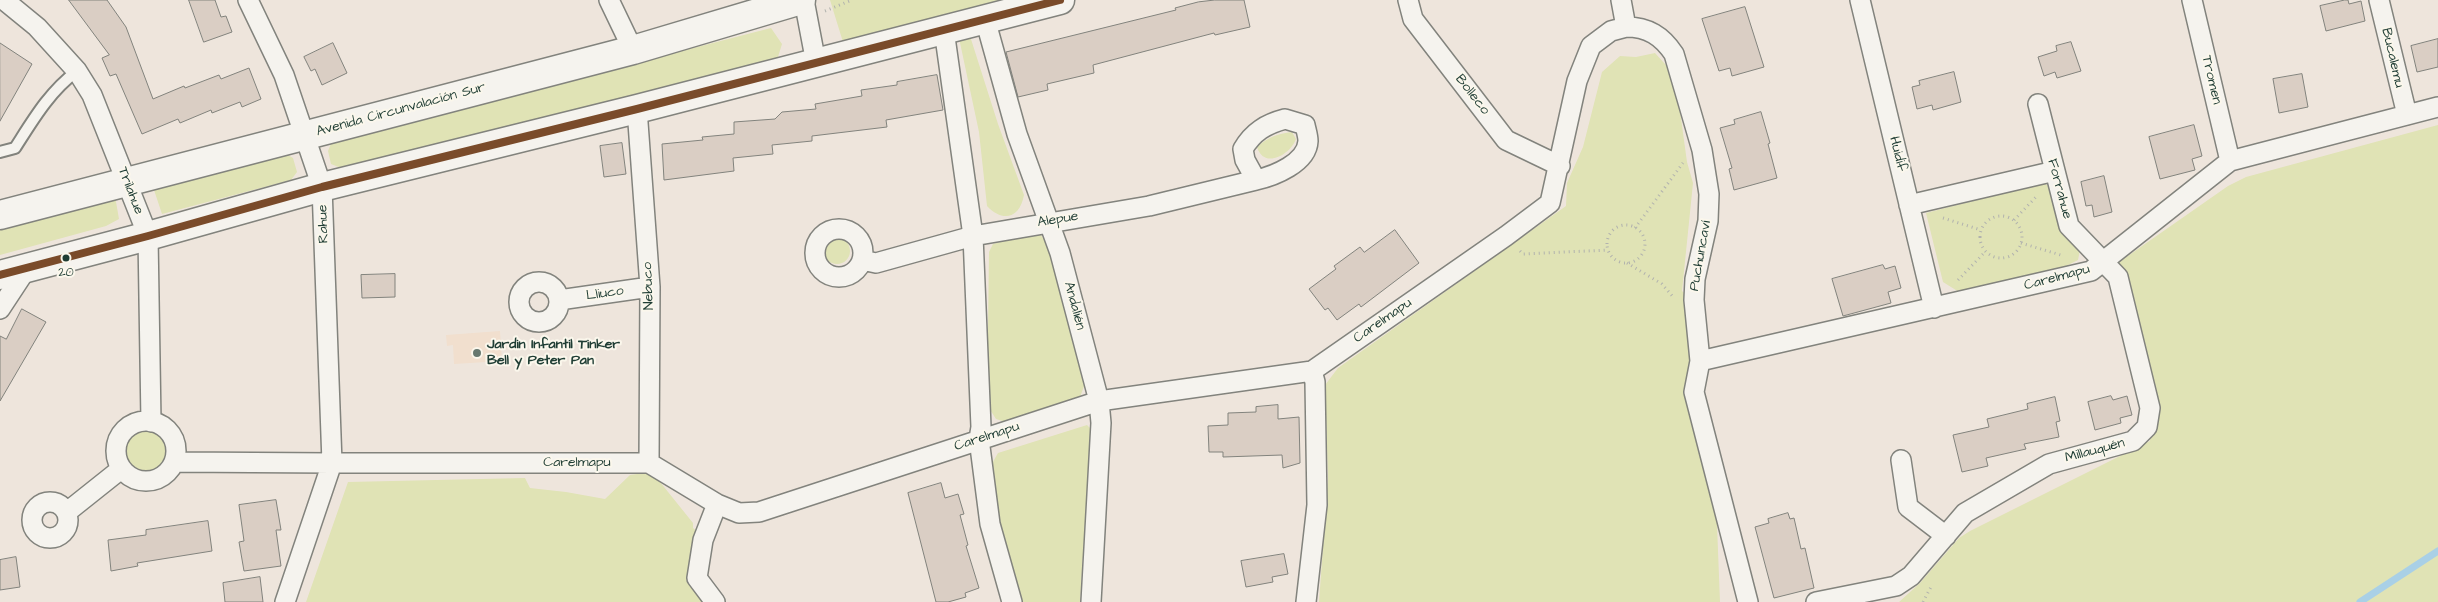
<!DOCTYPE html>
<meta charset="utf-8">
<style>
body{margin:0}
canvas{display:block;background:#eee5dc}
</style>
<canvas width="2438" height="602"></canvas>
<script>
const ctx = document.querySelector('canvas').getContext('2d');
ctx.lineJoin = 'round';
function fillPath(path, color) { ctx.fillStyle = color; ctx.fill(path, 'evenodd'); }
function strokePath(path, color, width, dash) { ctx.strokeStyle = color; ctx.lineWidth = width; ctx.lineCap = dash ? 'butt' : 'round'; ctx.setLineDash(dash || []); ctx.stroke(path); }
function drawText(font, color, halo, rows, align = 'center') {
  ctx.font = font + ' "Architects Daughter",sans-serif'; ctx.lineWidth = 4; ctx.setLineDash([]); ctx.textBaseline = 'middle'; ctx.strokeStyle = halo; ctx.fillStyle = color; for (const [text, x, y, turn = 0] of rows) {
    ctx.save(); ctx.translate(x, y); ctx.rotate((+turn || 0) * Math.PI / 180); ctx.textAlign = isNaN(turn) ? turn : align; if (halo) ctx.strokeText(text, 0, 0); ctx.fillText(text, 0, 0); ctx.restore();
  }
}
fillPath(new Path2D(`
 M500,331L502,361L454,364L453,345L447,346L446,335Z`), '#f1dfce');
fillPath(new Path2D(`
 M830,0H1005L843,42Z
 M771,28L782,44L777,60L341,168L331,164L328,151L332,141Z
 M970,36L998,124L1024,195C1020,218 1003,223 987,206L979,132L959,38Z
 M1655,53L1675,75L1687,162L1693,183L1682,291L1695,302L1697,370L1716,499L1720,602H1319L1328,478L1325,385L1338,368L1566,206L1567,183L1583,147L1602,72L1620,56L1636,57Z
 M2438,125V602H1899L1920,583L1959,538L1970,531L2150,441L2146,395L2127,301L2102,274L2228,186L2246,177Z
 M1292,132L1296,139C1291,154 1264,170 1257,147C1268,137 1277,134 1292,132Z
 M286,154L293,158L297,172L291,180L162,214L154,190Z
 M2043,183L2051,187L2080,250L2078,260L2064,267L1959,292L1943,282L1926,213Z
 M115,196L119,219L106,226L0,255V220Z
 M1038,232L1053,250L1086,381L1080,397L1009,423L996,419L987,405L989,252L993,244Z
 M824 251a13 13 0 1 1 26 0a13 13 0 1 1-26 0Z
 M1087,425L1091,429L1080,602H1023L1002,532L990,467L998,453Z
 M121 452a24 24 0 1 1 48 0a24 24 0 1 1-48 0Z
 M652,472L693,523V528L698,532L694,550L718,602H306L348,482L525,478L530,488L566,492L605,499L630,475Z`), '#e0e3b5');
strokePath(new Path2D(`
 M2360,602L2438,551`), '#a9d0e6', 7);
const building = new Path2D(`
 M69,0H107L126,27L153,99L184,86L185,88L219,75L221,79L249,68L261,99L242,107L240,102L212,113L211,110L180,123L178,119L142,134L116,74L110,76L102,58L109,55Z
 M189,0H215L221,17L226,16L232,32L204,42Z
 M1215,0H1244L1250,27L1215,35L1214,33L1093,65L1094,73L1047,84L1048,90L1018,97L1006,52L1176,10L1175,8L1198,2Z
 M2345,0H2348L2349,4L2361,1L2365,21L2326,31L2320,6Z
 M1745,7L1764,67L1732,76L1730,68L1719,71L1702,19Z
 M2438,39V67L2417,72L2411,46Z
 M2071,42L2081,71L2057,78L2055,72L2044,76L2038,57L2057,51L2056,46Z
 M0,43L32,64L0,121Z
 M333,43L347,73L322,85L315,69L311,71L304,57Z
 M1954,72L1961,102L1933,110L1932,105L1917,109L1912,87L1920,85L1919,81Z
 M2302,74L2308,107L2279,113L2273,79Z
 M937,75L943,110L886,120L887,127L812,136V141L772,145L773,154L733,158L734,171L664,180L662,144L703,140L702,137L734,134V122L775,119L782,112L816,109L815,104L862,96L861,90L897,85V82Z
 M1761,112L1770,143L1768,144L1777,178L1734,190L1729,169L1732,168L1720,128L1735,124L1734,120Z
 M2194,125L2202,156L2192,159L2195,170L2160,179L2149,137Z
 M622,143L626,174L604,177L600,146Z
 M2104,176L2112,212L2094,217L2092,205L2086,206L2081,182Z
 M1395,230L1419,263L1361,307L1359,304L1337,320L1328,308L1325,310L1309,289L1336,269L1334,266L1360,247L1364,252Z
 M1883,265L1885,269L1895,266L1901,288L1888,292L1891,303L1843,316L1832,279Z
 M395,274V297L362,298L361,275Z
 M22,309L46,322L0,401V336L6,339Z
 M2111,396L2113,400L2127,396L2132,415L2120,418L2121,423L2095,430L2088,402Z
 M2055,397L2060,421L2056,422L2059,437L2024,444L2026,449L1986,458L1988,466L1962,472L1953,435L1989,427L1987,419L2028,409L2027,404Z
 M1278,405V419L1299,417L1300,463L1283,468L1282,455L1223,457V452H1209L1208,426L1228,425V413L1256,412V407Z
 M941,483L945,498L958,494L964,514L960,515L968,545L966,546L979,588L965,593L966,597L948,602H936L908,493Z
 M276,500L281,530H276L281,566L244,571L239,542L244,541L239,505Z
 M1788,513L1790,519L1794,518L1801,549L1805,548L1814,588L1774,598L1755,527L1769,523L1768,519Z
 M208,521L212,551L137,563L138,566L111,571L108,540L146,535V530Z
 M1284,554L1288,574L1272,577L1273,582L1246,587L1241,561Z
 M16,557L20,587L0,590V560Z
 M260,577L263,602H225L223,583Z`);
fillPath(building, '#dacec4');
strokePath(building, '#82837d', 1);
const lane = new Path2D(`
 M0,152L15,148C33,120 49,92 77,71`);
const street = new Path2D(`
 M4,0L37,27L77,71L92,95L148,236L151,422
 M609,0L633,50
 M804,0L816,63
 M1408,0L1413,19L1506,140L1560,166
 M1621,0L1626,27C1648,27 1662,36 1674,54L1702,150L1709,194L1708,221L1695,279L1694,300L1700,361L1694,392L1748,602
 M1860,0L1934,308
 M2192,0L2230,161
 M2379,0L2407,115
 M985,19L1017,134L1060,253L1099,401L1101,423L1091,602
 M944,30L973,236L981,427L979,439L990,524L1012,602
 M637,109L650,287L649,463
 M1285,119L1305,125C1306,130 1308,136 1308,141C1307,163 1274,176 1256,180L1245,160L1243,149C1253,132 1266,124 1285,119Z
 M1909,205L2055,171
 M815 253a24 24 0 1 1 48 0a24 24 0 1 1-48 0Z
 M862,260L876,263L973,236L1149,206L1256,180
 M519 302a20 20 0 1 1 40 0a20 20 0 1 1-40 0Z
 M559,300L650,287
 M0,309L27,268
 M1700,361L2091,271L2230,161L2438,107
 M116 451a30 30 0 1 1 60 0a30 30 0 1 1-60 0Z
 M1901,460L1908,507L1946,536
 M174,462L332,463L322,187L284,75L248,0
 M32 520a18 18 0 1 1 36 0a18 18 0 1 1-36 0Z
 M67,512L121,469
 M285,602L332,463H649L717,504L739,513L759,512L1099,401L1312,371L1506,236L1550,203L1577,81L1591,46L1611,31L1626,27
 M715,602L697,578L703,540L717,504
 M1306,602L1317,505L1315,382L1312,371
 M1816,602L1896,586L1911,576L1965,513L2049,464L2133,441L2147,427L2150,408L2118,277L2069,226L2038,104`);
const secondary = new Path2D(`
 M0,215L633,50L801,0
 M0,275L148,236L322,187L637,109L1060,0`);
strokePath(lane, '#82837d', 14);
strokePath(street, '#82837d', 22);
strokePath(secondary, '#82837d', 31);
strokePath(new Path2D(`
 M825,11L852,0
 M1980 237a21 21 0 1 1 42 0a21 21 0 1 1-42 0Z
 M1943,218L1981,230
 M2014,220L2036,197
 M1607 244a19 19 0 1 1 38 0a19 19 0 1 1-38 0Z
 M1635,228L1683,163
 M2021,243L2064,256
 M1520,251L1523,254L1608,250
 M1627,263L1662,284L1674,298
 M1958,280L1985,252
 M1923,602L1932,585`), '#b1b2ae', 3, [1, 4]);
strokePath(lane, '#f5f3ee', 10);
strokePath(street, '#f5f3ee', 19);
strokePath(secondary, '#f5f3ee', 28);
strokePath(new Path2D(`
 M0,275L148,236L322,187L637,109L1060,0`), '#7a4b2a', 8);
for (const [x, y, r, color] of [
 [66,258,4.5,"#1f3d34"],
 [477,353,5,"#67786f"]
]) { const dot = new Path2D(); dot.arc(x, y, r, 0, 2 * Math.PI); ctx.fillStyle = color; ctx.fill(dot); strokePath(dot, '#fbf7ec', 2); }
drawText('13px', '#1f3d34', '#fbf7ec', [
 ["20",66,273]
]);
drawText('14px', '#1f3d34', '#fbf7ec', [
 ["Bucalemu",2392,58,77],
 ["Tromen",2211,80,77],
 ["Bolleco",1472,95,52],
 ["Avenida Circunvalación Sur",401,110,-15],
 ["Huidif",1897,154,76],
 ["Forrahue",2059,189,75],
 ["Trilahue",130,191,69],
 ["Alepue",1058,220,-9],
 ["Rahue",324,224,-92],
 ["Puchuncaví",1701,256,-80],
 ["Carelmapu",2057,278,-15],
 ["Nebuco",649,286,-92],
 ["Lliuco",605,294,-8],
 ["Andalién",1074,306,75],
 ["Carelmapu",1383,321,-35],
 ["Carelmapu",987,437,-18],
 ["Millauquén",2095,451,-15],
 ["Carelmapu",577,463]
]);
drawText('bold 14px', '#1f3d34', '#fbf7ec', [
 ["Jardin Infantil Tinker",487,345],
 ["Bell y Peter Pan",487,361]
], 'left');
</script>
